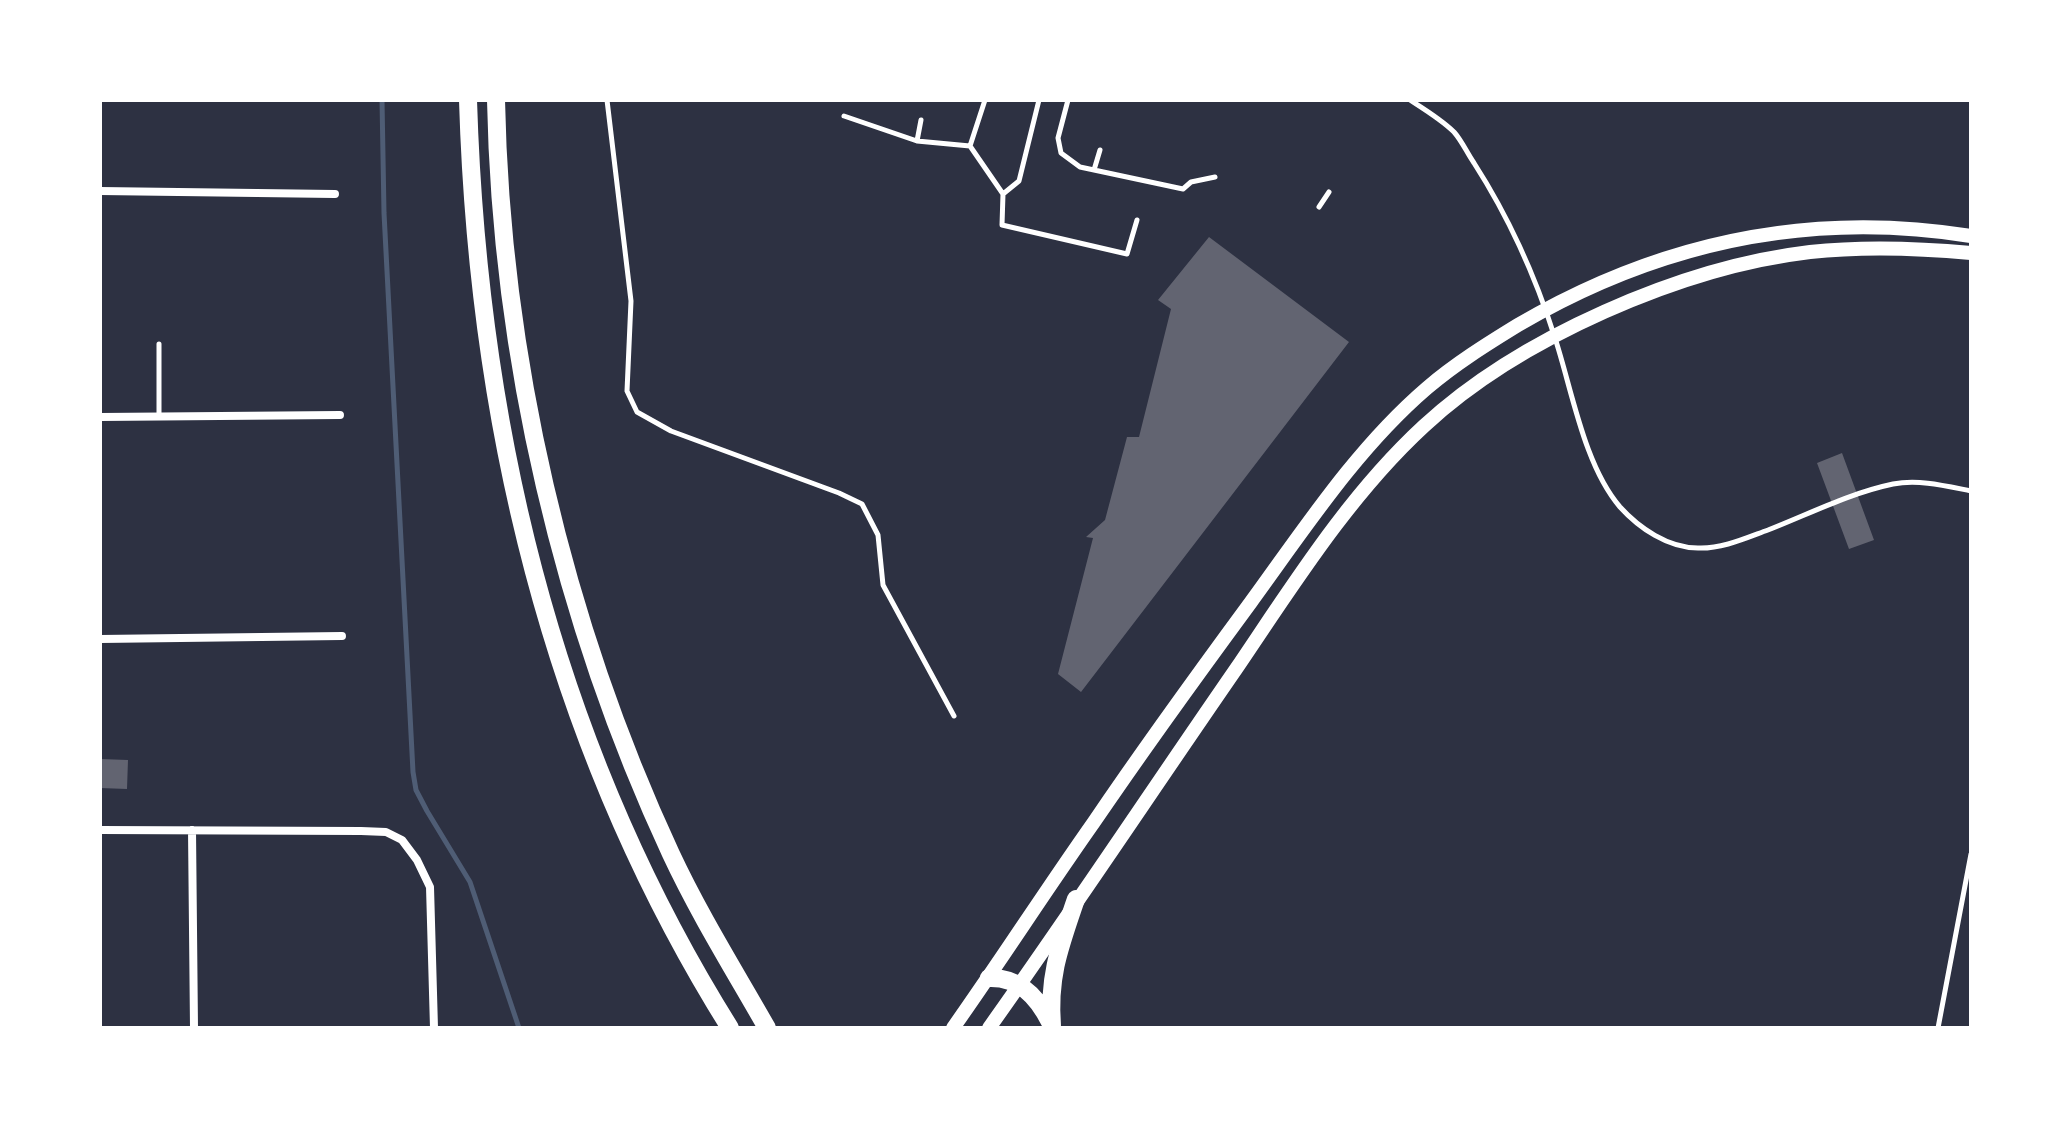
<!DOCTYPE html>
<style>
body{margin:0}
#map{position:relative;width:2071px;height:1128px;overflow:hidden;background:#2d3142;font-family:"Noto Sans",sans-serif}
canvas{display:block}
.frame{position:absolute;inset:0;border:102px solid #fff;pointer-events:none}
</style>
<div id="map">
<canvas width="2071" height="1128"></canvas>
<div class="frame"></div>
</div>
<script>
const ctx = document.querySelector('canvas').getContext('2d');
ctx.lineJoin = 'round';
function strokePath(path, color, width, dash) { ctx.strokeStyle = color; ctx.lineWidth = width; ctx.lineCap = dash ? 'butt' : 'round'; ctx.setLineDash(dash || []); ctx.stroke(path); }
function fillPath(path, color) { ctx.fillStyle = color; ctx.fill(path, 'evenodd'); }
strokePath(new Path2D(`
 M382,100L384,213L413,772L416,790L427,811L470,882L519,1028`), '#4f5d75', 5);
fillPath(new Path2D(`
 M1209,237L1349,342L1081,692L1058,674L1093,538L1086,537L1105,520L1127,437H1139L1171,309L1158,300Z
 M1842,453L1874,540L1849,549L1817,463Z
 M100,759L128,760L127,789L100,788Z`), '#626471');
strokePath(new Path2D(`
 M607,100L631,301L627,391L637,412L671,431L839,493L862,504L878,535L883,585L954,716
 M1068,100L1058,138L1061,153L1080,167L1183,189L1191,182L1215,177
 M1410,100C1424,109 1442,120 1454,132C1462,141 1467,153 1474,163C1508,216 1536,278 1555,338C1572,390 1584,465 1620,507C1639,528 1668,548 1698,548C1722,549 1746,538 1768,530C1809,514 1850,493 1893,484C1919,479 1946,486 1971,491
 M844,116L917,141L970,146
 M917,141L921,120
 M970,146L1003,194L1002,225L1127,254L1137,220
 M970,146L985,100
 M1094,170L1100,150
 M1003,194L1019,181L1039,100
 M1319,207L1329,192
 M159,344V417
 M1938,1028L1971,854`), '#fff', 5);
strokePath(new Path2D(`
 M100,191L335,194
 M100,417L340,415
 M100,639L342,636
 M100,830L361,831L386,832L402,840L417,860L430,887L434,1028
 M192,830L194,1028`), '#fff', 8);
strokePath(new Path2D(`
 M953,1028C1001,960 1046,890 1094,822C1145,747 1198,674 1251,602C1305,528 1357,448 1427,388C1455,364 1487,344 1518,325C1658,243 1810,210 1971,236
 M989,1028C1073,910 1153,789 1236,669C1293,585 1349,495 1424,426C1519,338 1682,267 1810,252C1864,246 1918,248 1971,253`), '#fff', 14);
strokePath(new Path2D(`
 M468,100C478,429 554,747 730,1028
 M496,100C501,356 563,622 671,854C699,914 734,970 767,1028
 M989,978C1019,977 1037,996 1050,1022
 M1052,1026C1048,976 1060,946 1076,899`), '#fff', 18);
</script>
